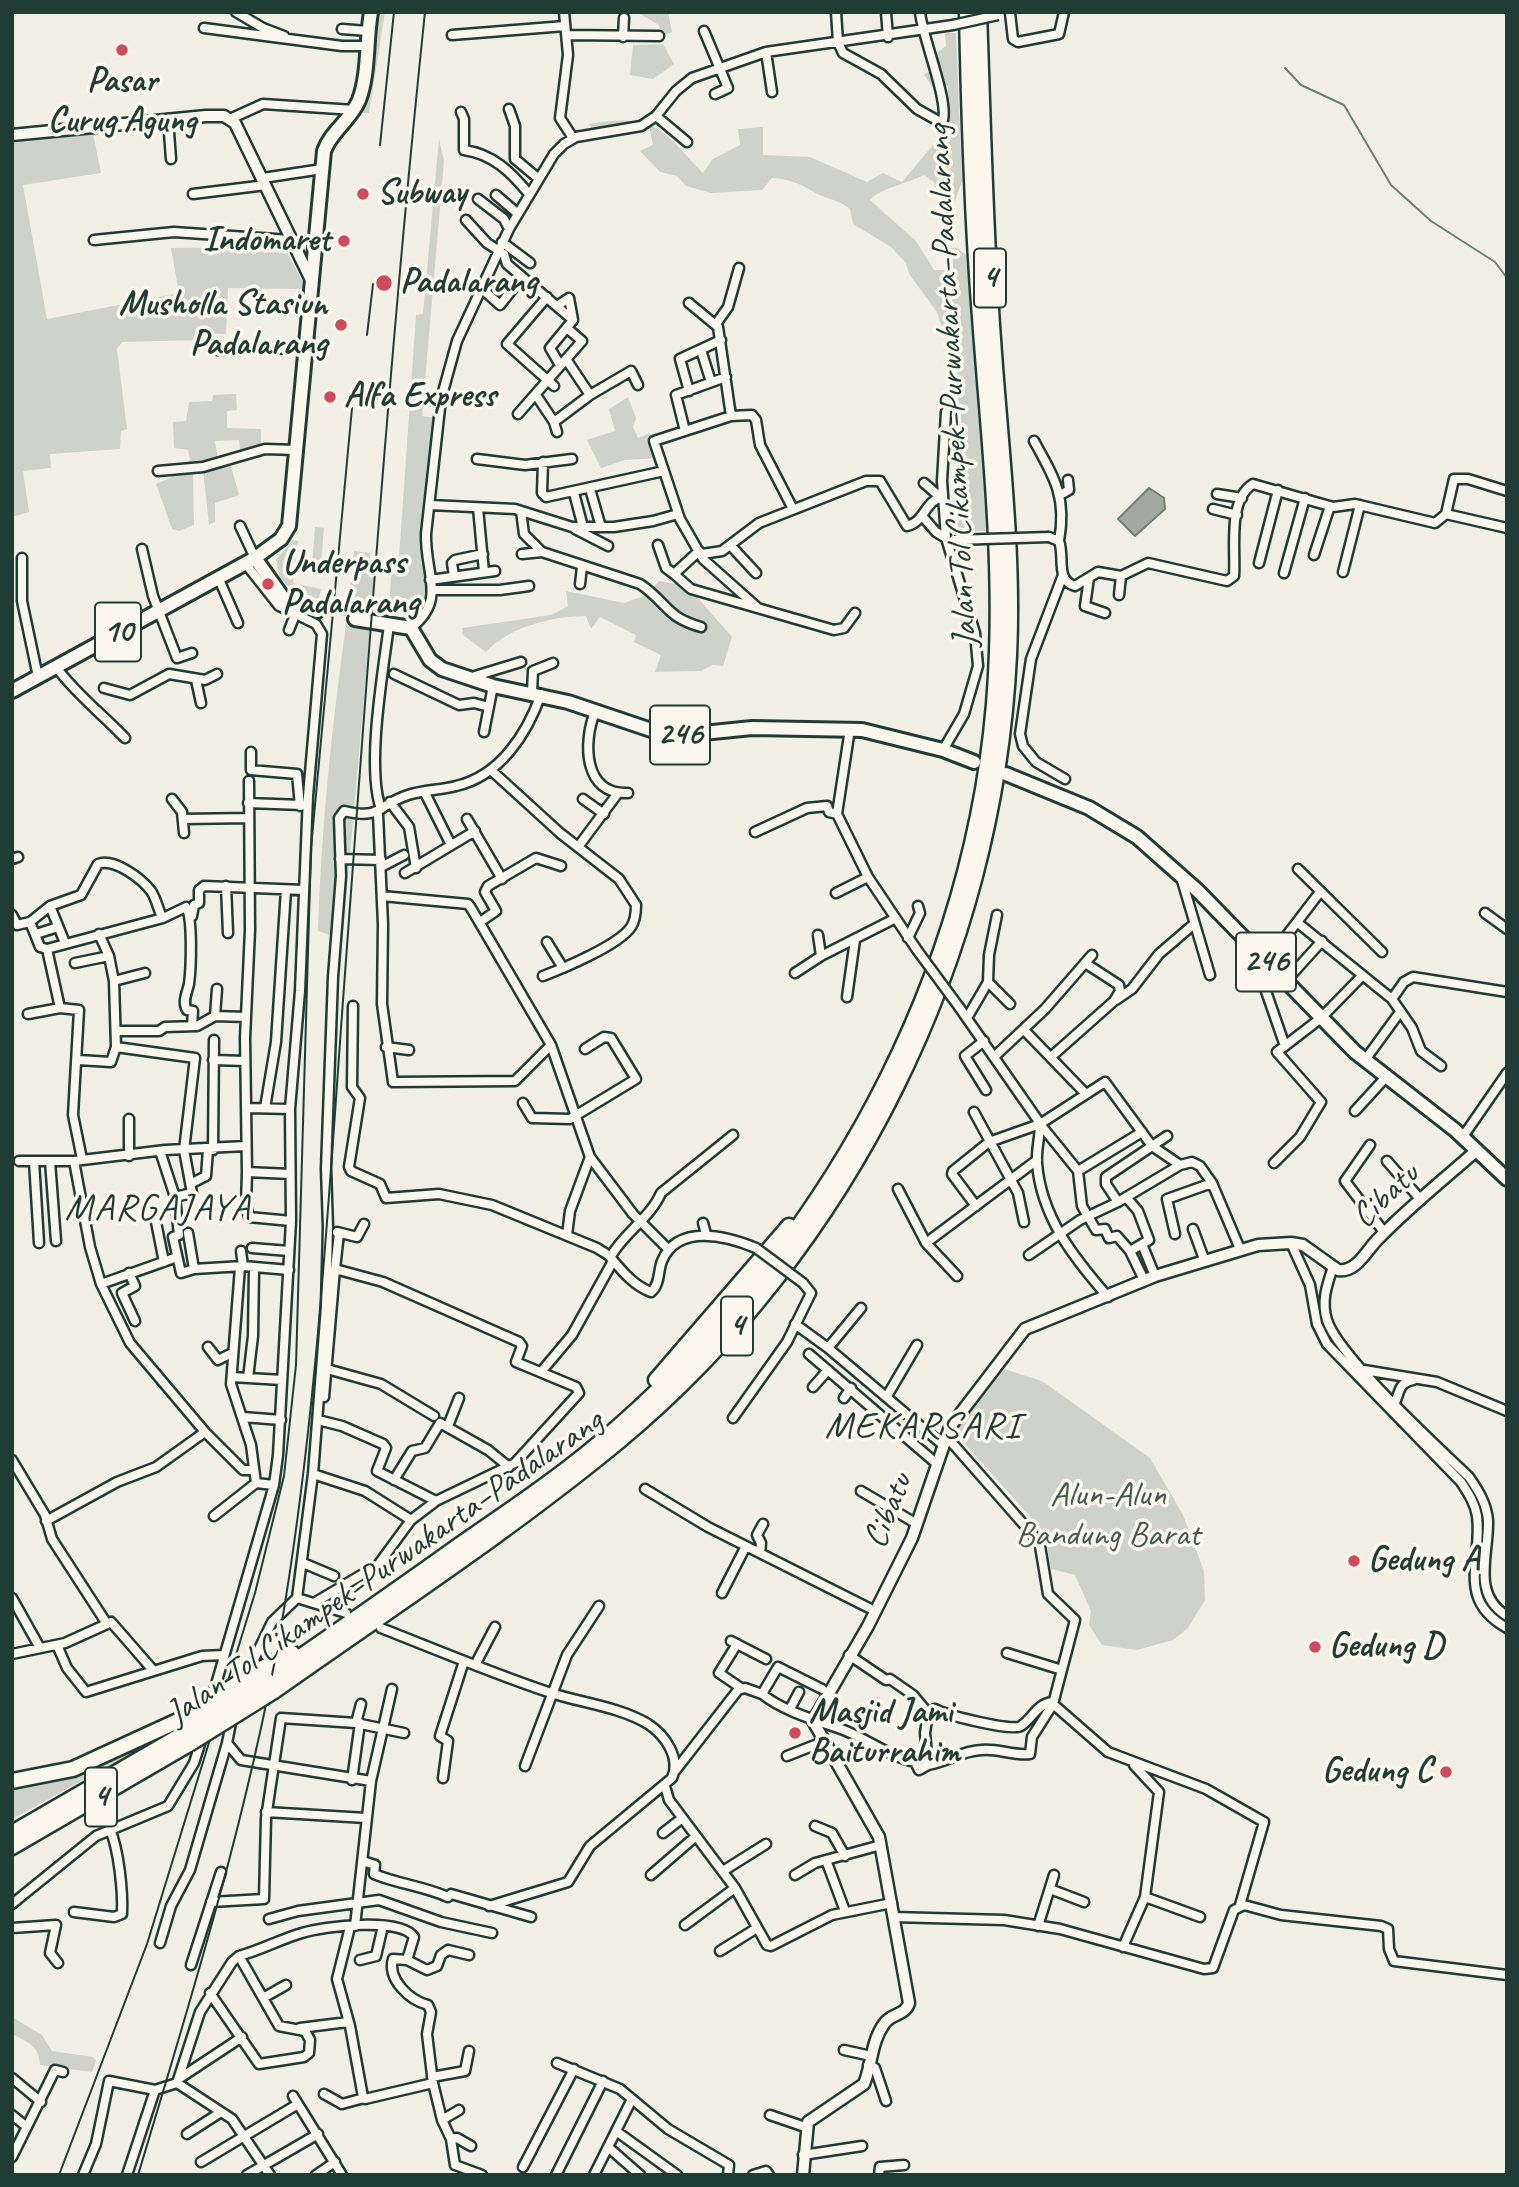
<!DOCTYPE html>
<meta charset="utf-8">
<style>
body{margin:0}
#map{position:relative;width:1519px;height:2187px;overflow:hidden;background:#f2f0e5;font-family:Caveat,sans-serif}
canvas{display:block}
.frame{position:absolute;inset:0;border:14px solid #1f3d34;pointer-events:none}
</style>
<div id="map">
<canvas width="1519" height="2187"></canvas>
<div class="frame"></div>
</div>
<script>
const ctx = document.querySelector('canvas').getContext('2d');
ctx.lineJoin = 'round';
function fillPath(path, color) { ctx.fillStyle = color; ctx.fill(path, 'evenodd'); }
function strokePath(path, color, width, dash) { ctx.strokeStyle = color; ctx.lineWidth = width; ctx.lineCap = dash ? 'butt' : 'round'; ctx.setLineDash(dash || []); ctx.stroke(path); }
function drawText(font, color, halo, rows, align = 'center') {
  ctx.font = font + ' Caveat,sans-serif'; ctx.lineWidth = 7; ctx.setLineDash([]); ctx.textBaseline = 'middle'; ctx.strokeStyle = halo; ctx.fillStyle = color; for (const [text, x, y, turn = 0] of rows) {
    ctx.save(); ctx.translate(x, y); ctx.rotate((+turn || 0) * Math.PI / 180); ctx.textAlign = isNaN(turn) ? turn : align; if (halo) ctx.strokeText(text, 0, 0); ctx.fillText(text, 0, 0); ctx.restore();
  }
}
fillPath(new Path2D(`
 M377,12H385L369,113H360Z
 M637,12H668L672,32L661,36L659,25Z
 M945,33H956L962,181L955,201L943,203L937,196L934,182L924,175C908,183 879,189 870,200L916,241L934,270H944L946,248H957L966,255L987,531H958L957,348L946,341L937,312L909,274L906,263L891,247L853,224L850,209C836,198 827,200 814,192C800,184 790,179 772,178L762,190L711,193L686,186L677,176L660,172L640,151L653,145L649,126L594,133L589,124C656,113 659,127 703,173L713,159L740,145L738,129L763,127V155L810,157L867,182L883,173L902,182L948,127V86L933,87L924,75L936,66L933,56L946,46Z
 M663,44L674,64L653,79L630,75L633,45Z
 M93,134L101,173L23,185L47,319L179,293L171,248L269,247L287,253L302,280V289L228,288L226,334L201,333L200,340L122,342L117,349L127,429L121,431L120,449L50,454L51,468L23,471L29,512L12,517V143Z
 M439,139L444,161L422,416L436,418L421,561L429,592L421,610L412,616L389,611L392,559L399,558L416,315L423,314Z
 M236,394L237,410L227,411V428L261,429V458H241L239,440L215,441L219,466H231L239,495L215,503V522L209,525L203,469L193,472L194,525L179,531L172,529L156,484L170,478L190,460L188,450L174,448L173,422L186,421L189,402L212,401L213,395Z
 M628,397L636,418L633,427L638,438L650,433L658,458L625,460L601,468L587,440L615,431L609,409Z
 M315,527L324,528L321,565H312Z
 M293,540L298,541L293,583L321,589L319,599L294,591L280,579L276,560Z
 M354,551L370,553L369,577L374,579L372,602L349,599Z
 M659,581L682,585L697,597L732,637L723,666L713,665L701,671L655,672L661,655L634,642L636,635L600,617L591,629L586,616C553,616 509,627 486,652L463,635L462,628L551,615L568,606L566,591L624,603L646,595Z
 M346,624L370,630L343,932L330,935L318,931C321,828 332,726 346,624Z
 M1004,1369L1042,1381L1150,1458L1183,1515L1204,1571L1205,1600L1188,1628L1173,1640L1137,1650L1102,1645L1089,1625L1091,1611L1075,1575L1051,1569L1045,1533L954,1432L966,1412Z
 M144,1741L147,1745L12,1819V1788L36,1785Z
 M12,2017L42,2035L52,2051L93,2057L96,2061L92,2072L40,2065C39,2046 28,2042 12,2034Z`), '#cfd2c8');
const water = new Path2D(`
 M1149,488L1164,498L1165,509L1135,536L1118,519Z`);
fillPath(water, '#a2aba1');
strokePath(water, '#6e7f75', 2);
strokePath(new Path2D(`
 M1285,68L1301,85L1344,105L1391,185L1431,221L1495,262L1507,278`), '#6e7f75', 2);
strokePath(new Path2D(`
 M318,605L357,612`), '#c8ccc2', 12, [12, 6]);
const minor = new Path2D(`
 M236,12L263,28L284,36
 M564,12L568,55L560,118L573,138
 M836,12L838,42L843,53L881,74L917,109L942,123C951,105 922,37 920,12
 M886,12L888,37
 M1010,13L1013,39L1018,42L1059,34L1064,12
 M204,28L342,46H366
 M342,29L368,31
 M704,31L728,88L715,94
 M452,35L565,26
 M567,35L659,36
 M623,37L624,18
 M766,52L772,92
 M509,109L515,126V159L539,179
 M461,112L464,119V150C493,154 511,172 529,194
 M656,116L687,142
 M168,119L171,159
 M230,119L263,104L354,110
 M263,178L322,169
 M193,194L266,185
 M496,195L517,213
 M478,199L504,219L509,229
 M466,220L487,243L504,254L507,264L573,320
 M94,240L174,232L290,240
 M502,242L530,263
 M481,288L500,305L522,277
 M547,297L507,344L554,386
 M689,303L718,327L731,416
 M557,306L569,298L573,320L550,348L560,365
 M716,324L728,307L739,268
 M217,350L307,348
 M701,350L711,382
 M566,359L590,395
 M689,391L680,359L721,340
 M536,395L554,422L557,432
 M518,414L582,341L568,329
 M554,422L590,395L631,371L638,385
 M685,431L676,395L726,377
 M1034,441C1054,477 1067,497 1059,541
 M477,459L525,465L572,459
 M543,462L542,493L546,497L664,471
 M158,471L203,467L265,449L296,450
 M924,483L939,496
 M590,489L601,527
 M574,493L583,527
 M1217,494L1242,498
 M1060,495L1069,490L1068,480
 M430,505L515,509L572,527H614L653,521L678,514
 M478,508L484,572
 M1213,509L1237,515
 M521,511L524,534L542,552L640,584C667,602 665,617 701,627
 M1446,514L1507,528
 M923,517L936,532L946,538
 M240,526L255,558
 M575,529L608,546
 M1049,537L1059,541C1065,557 1055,580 1075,586L1098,572L1121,576L1148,563L1227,581L1234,576C1236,550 1227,500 1253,484L1333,507L1355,504L1435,523L1446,514L1454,479H1468L1507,491
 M658,545L666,568L674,574
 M731,546L756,573
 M142,549L153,596L177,658L192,653
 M699,551L674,574L691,589L834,630L844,628L855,613
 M522,554L542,552
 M702,554L722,551L759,523L866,481H880L907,526C925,522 925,500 943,497
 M1314,555L1330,506
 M22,558V601L38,677
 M1259,563L1278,490
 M1343,572L1360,505
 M1284,573L1305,498
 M1063,575L1031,659L1020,734L1023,746L1036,762L1065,779
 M454,576L452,563L455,560L483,554
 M218,577L238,623
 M1089,578L1085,606L1105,613
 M430,580L495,571
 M580,584L582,567
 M432,590H500L529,586
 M1119,595L1121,576
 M758,608L703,559L680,519L654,441L731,416L752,415L756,420L760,445L793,509
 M411,628C447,600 425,575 426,534L441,399L457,341L509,229L554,154L564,144L576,137L641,126L656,116L676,91L692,78L766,52L953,25
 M289,630L295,615
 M56,667C75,693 102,714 125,738
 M394,674L459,705L474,703L489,707
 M196,680L201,703
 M473,680L475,676L521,662
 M104,688L130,695L169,674L205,680L217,674
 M532,692L533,671L553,663
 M595,712C583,742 583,795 628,793
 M850,729L837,814L868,877L917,950
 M484,732L493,686
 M943,750L964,714L978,666L975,633L946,538L942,481L946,412
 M251,752V770L297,774L300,806
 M492,771L560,833L619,879L636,905C636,912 635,921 631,927C619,945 564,968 543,976
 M249,781L250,930L245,1038L247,1172L290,1174
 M425,793L451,845
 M172,799L182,812L184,833
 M583,799L604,814
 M390,802L409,827L416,868
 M248,803L302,805
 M381,809C366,767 383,672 389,625
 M378,814L383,924L382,1004L393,1082L515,1081L551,1045
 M183,819L249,818
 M467,819L502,879
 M755,832L807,808L827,806L829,812L837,814
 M578,847L618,793
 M12,859L18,857
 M340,859L381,860
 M381,867L404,855
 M1298,869L1382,952
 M405,873L475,831
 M1181,877L1210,975
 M226,886L228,933
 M836,893L868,877
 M382,896L468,904L471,908L551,1045L590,1157L633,1214L668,1249
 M50,906L65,943
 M1485,913L1507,929
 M12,915L17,925L30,922L50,906L81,895L98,864C114,858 141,878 151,891C156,898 158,909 162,917
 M192,916L194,905L199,903V890L204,886L304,890
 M30,922L40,947L47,949L60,1008
 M480,922L496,911L485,892L488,886L536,858L561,866
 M1298,923L1392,999L1412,1028L1421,1051L1441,1066
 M36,934L58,927
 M99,934L109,956L114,981
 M818,935L821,956
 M908,938L920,913L918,906
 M547,942L563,968
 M47,949L163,918L186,907C193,918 191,969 189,984C187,993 182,1002 187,1010L193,1011L192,1026
 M1262,957L1260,974L1285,1046
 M75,963L109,956
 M1270,966L1281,943L1320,892
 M145,973L114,981L116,1047L195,1058L184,1150L192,1193L175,1197L160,1151
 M795,973L821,956L894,919
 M988,982L1010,1004
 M1285,982L1322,941
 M847,997L855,940
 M1392,999L1404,982L1413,977L1507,992
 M1116,1000L1132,989L1159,954L1194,924
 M353,1006L352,1087L360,1098L349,1167L351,1171L380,1184L386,1198L439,1194L492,1205L597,1248C601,1251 608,1254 611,1258C622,1271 634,1286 651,1292C660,1285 658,1271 662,1261C678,1223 727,1236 756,1248
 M959,1007L1037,1119L1040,1124C1040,1137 1036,1150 1037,1163C1041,1217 1074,1258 1108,1297
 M28,1014L60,1008L79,1010L73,1115L82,1159
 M215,1016L217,989
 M967,1018L988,982L989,955L997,915
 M1024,1030L1085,1093
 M117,1031H159L165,1027L197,1026L215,1016L246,1017
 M984,1041L965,1056L986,1090
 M386,1047L409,1050
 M995,1056L1045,1009L1092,955
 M1052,1056L1114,1001L1120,991L1119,985L1085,963
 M78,1060L111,1062L116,1047
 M213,1060L245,1061
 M1365,1060L1400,1012
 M523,1103L532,1118L570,1119L636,1079L611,1038L604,1037L585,1049
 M248,1108L290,1109
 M265,1108L276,1042L286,890
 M1355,1111L1386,1077
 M974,1112L1018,1193L1024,1222
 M129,1119V1156
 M1040,1124L1078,1171L1082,1206L1096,1230L1105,1229L1109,1238L1117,1236L1130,1251L1144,1280
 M1462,1138L1507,1073
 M1370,1145L1345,1181L1384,1232
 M213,1150L214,1040
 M19,1161H74L165,1150L246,1146
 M34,1161L39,1243
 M50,1161L56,1241
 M74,1161L90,1247L101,1284L130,1343L205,1432L243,1470H253
 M1387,1161L1421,1200
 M1274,1163L1300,1137L1321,1102L1277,1052L1321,1018L1362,976
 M1078,1171L1142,1132
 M247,1172L246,1205L249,1217L291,1221
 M192,1183L206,1176L208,1150
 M898,1189L926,1243L957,1276
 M175,1197L179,1235L173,1237L181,1273L194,1269
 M1126,1197L1138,1211L1149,1240L1130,1251
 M1118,1202L1106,1184V1177L1167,1136
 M976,1206L952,1174L953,1171L989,1142L1040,1124L1105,1082L1152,1146L1180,1165
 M155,1217L164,1262
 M703,1223L706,1234
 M1193,1229L1204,1259
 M337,1232L357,1237L364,1224
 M188,1233L194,1269L243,1266L289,1270
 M1175,1234L1167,1199L1212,1183
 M567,1235L570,1211L590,1157
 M926,1243L1037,1160
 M1291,1243L1310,1285L1317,1324L1327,1344L1461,1482C1468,1493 1475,1503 1477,1516C1483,1560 1455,1599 1507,1628
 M1142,1244L1155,1276
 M252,1248L289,1251
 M241,1251L243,1266
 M1029,1255L1080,1220L1118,1202L1180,1165L1192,1162L1200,1166L1212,1183L1240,1249
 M611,1256C624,1233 651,1217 661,1193L733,1135
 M240,1267L231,1384L251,1445L256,1483L274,1485
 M1333,1267C1327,1285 1321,1301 1327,1320C1338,1356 1438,1447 1469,1477C1478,1490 1487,1504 1488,1521C1489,1555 1471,1594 1507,1616
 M129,1273L135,1286L122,1293L135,1321
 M101,1284L177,1257
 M795,1324L828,1348L943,1445
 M208,1347L218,1360L232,1353
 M828,1348L861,1308
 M809,1354L937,1464
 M327,1369L381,1384L434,1416
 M1364,1370L1437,1382L1507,1411
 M541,1372L572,1335L613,1261
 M232,1377L282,1380
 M248,1378L253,1336L254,1269
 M813,1387L828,1370
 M887,1396L917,1345
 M324,1397L335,1269
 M844,1398L851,1388
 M1393,1406C1401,1394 1396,1384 1413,1380
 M243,1417L281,1420
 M733,1418L787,1342L811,1293L803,1283
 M318,1420L342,1426L383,1444L386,1448L377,1471L436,1501
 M448,1426L459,1398
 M946,1436L1033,1535L1040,1546L1048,1594L1075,1620L1053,1704L1108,1752L1206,1789L1264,1822L1240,1905
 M12,1460L45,1515L52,1539L107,1624L111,1622L152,1669
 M313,1474L365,1491L411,1520
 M394,1480L412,1451L425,1448L440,1423L488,1450L509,1467
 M645,1489L708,1527L875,1611
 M861,1491L917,1524
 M214,1516L256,1483
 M46,1521L117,1482L156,1467L205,1432
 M760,1553L761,1543L757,1535L763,1524
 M303,1563L334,1576
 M722,1593L746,1546
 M12,1598L40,1648
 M314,1603L378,1565L411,1520L436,1501L515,1463L579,1393L576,1387L516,1362L522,1346L519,1342L383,1282L335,1269L339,1233
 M346,1613L297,1598L313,1474L326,1306L328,1227L326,1169L333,977L341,876L339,818L344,811C382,820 377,805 408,795C423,790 441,790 456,786C500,776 527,734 541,694
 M381,1628C437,1650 494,1674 551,1693C582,1703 620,1707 648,1724C665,1735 681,1758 672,1778L590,1846L568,1882L489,1906
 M731,1641L766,1659
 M737,1644L719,1673L741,1688
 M57,1645L67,1668L86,1692L202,1656L224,1655
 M1007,1653L1062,1670
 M12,1654L65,1643L107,1624
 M849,1655L886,1680L890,1679L913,1695L928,1713
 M475,1665L495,1627
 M246,1676L272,1622L297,1598
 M822,1689L778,1667L762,1694C783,1711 815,1720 841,1729C866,1738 888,1756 915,1762L919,1770L928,1765L925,1733L928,1713L935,1709C946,1715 1013,1732 1021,1726C1033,1718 1037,1704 1052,1702
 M212,1698L274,1485L278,1455L291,1221L290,1109L300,991L308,796L322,634L316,624L279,606L245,563
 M790,1709L799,1692
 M356,1723L361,1704
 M227,1743L232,1718
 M787,1756L825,1741
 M928,1765C947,1762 961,1751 981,1750C998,1748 1013,1756 1030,1754L1032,1737L1053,1704
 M525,1766L567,1655L599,1606
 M675,1771L738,1690L745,1688L762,1694
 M443,1778L448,1741L440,1736L464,1661
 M352,1780L360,1723
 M665,1786L669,1800L735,1888L767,1945L771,1946L832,1915L892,1903
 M266,1812L366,1818
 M815,1826L832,1833L845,1856
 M663,1833L681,1819
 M826,1860L845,1911
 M363,1861L375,1865L374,1874C398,1884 423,1886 448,1897L451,1894L531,1917
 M723,1871L766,1844
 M651,1875L695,1837
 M795,1875L815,1863L881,1845
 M1050,1889L1084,1902
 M1145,1897L1200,1917
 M211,1902L264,1899L266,1818L281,1718L356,1723L404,1733
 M12,1904L96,1836L168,1806L194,1763L202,1738
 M74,1912L114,1917L122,1914C123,1891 119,1851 110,1829
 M893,1917L1004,1920L1060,1929L1204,1969L1213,1968L1234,1910L1244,1905L1281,1915L1381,1926L1388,1929L1389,1949L1394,1961L1507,1975
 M269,1919L298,1911L379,1900L441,1922L492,1933
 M685,1925L735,1888
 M355,1926L371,1781L392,1689
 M1038,1926L1054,1875
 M350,1927L337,1979L350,2026L363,2097L365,2099L433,2083
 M12,1928L56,1925L50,1953L58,1963
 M160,1943L171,1906L190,1870L227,1743L241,1760L371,1781
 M1123,1947L1145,1897L1159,1792L1134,1765
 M720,1951L757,1928
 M360,1960L376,1956L383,1926
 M191,1965L221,1872
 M210,1993L259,2064L304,2057L309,2053L310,2040L305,2031L279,2026L239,1956
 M263,1998L286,1985
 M300,2028L348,2022
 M844,2050L871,2056
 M557,2063L620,2089L668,2129L729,2165L728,2175
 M868,2065L875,2068L886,2101
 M432,2077L465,2071L469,2051
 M12,2078L41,2102
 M180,2078L242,2037
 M177,2083L200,2012L232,1962L239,1956C261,1950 281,1939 302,1933C324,1926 400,1917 414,1937L407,1960
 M177,2083L232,2119L270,2175
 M324,2094L342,2104L364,2098
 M293,2096L342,2175
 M12,2115L27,2127
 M770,2115L805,2127
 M442,2120L459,2110
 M616,2131L677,2175
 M187,2134L221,2112
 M451,2139L457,2138L471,2146
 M608,2147L640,2175
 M803,2155L862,2146
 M12,2157L55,2070L63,2072
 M201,2162L298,2104
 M455,2165L451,2139L442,2120L433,2083L427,2034L431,2012L428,2005C409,2000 387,1979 393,1959L407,1960L427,1970L437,1966L441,1955L448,1950L469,1955
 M455,2165L482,2175
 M523,2167L574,2069
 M83,2175L96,2144L109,2081L155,2090L177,2083
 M127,2175L155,2090
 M247,2175L318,2134
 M316,2175L335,2162
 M556,2175L603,2081
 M594,2175L632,2099
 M753,2175L766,2171L769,2175
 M879,2175L880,2167L904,2165`);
const tertiary = new Path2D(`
 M12,135L206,116H224L235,123L311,280
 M803,2175L808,2122L864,2084C872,2065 871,2042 884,2024C891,2013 905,2016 909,2003L879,1837L813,1721L868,1626L912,1538L950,1427L1025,1329L1155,1276L1258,1245L1291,1243L1303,1245L1338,1270C1357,1273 1367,1249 1379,1238C1409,1207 1444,1179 1476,1151`);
const primary = new Path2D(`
 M255,558L284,599L317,611
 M355,619L411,628L430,660L442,669L493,686L568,702L660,733L683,735L752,728L862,730L943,750L974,762
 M1006,774L1089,808L1137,837L1198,891L1355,1052L1455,1130L1507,1179`);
const trunk = new Path2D(`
 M12,691L255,558L281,539L289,526L324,151C331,131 351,120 359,100C369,74 366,40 371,12`);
const motorway = new Path2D(`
 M656,1380L789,1226
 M259,1670L292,1653
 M267,1680C332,1635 397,1590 461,1544C515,1507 570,1470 619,1426C840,1231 988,950 997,652C1001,540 988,429 980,317C972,216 969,114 967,12
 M274,1691C390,1609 510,1531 619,1441C850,1249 995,955 1009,655C1014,550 1000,444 993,339C985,230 983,121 979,12
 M12,1781L73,1769L182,1719
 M12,1833L183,1734
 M12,1847L189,1744`);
strokePath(minor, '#1f3d34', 13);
strokePath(tertiary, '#1f3d34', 15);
strokePath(primary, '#1f3d34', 18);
strokePath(trunk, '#1f3d34', 18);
strokePath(motorway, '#1f3d34', 19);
strokePath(minor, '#fbf7ec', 8);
strokePath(tertiary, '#fbf7ec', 10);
strokePath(primary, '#fbf7ec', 12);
strokePath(trunk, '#fbf7ec', 12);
strokePath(motorway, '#fbf7ec', 14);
strokePath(new Path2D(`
 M380,145L394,12
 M367,335L373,284
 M59,2175L147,1944L255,1593L284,1476L296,1365L311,848L352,408
 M138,2175C192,1996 247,1817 280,1633C317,1420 328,1203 344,987C368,662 391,336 425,12`), '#1f3d34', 2);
const minorBridge = new Path2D(`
 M953,25L998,15
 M954,540L1049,537
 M917,950L959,1007
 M756,1248L803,1283`);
const motorwayBridge = new Path2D(`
 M182,1719L259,1670
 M183,1734L267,1680
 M189,1744L274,1691`);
strokePath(minorBridge, '#1f3d34', 13, []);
strokePath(motorwayBridge, '#1f3d34', 19, []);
strokePath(minorBridge, '#fbf7ec', 8);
strokePath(motorwayBridge, '#fbf7ec', 14);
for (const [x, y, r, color] of [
 [122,50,7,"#d1495b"],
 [363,194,7,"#d1495b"],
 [344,241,7,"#d1495b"],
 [384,283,9,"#d1495b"],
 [341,325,7,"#d1495b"],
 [330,397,7,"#d1495b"],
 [268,584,7,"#d1495b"],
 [1354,1561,7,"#d1495b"],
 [1315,1647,7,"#d1495b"],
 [795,1733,7,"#d1495b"],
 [1446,1772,7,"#d1495b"]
]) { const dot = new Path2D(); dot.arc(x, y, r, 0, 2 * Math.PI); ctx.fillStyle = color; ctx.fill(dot); strokePath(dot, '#fbf7ec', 2.5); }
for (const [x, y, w] of [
 [990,278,32],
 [118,632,46],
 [680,735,60],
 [1266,962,60],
 [737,1326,32],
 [101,1797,32]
]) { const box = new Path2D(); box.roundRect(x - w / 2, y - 29.5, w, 59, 5); ctx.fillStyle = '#fbf7ec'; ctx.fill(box); strokePath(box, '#1f3d34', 2); }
drawText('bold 33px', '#1f3d34', null, [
 ["4",990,278],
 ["10",118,632],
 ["246",680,735],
 ["246",1266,962],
 ["4",737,1326],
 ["4",101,1797]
]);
drawText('bold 35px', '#1f3d34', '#fbf7ec', [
 ["Pasar",122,82,"center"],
 ["Curug Agung",122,122,"center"],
 ["Subway",377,194],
 ["Indomaret",330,241,"right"],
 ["Padalarang",400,283],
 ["Musholla Stasiun",327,305,"right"],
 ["Padalarang",327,345,"right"],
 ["Alfa Express",344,397],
 ["Underpass",282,564],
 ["Padalarang",282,604],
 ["Gedung A",1368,1561],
 ["Gedung D",1329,1647],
 ["Masjid Jami",809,1713],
 ["Baiturrahim",809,1753],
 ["Gedung C",1432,1772,"right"]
], 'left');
drawText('35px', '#1f3d34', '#fbf7ec', [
 ["Jalan Tol Cikampek–Purwakarta–Padalarang",953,386,-93],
 ["Cibatu",1386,1196,-43],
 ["Cibatu",889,1511,-68],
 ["Jalan Tol Cikampek–Purwakarta–Padalarang",385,1568,-35]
]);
drawText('35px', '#425b52', '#fbf7ec', [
 ["Alun-Alun",1108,1496],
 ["Bandung Barat",1108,1536]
]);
ctx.letterSpacing = '2px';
drawText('38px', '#1f3d34', '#fbf7ec', [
 ["MARGAJAYA",158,1209],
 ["MEKARSARI",923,1427]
]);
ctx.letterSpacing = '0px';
</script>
